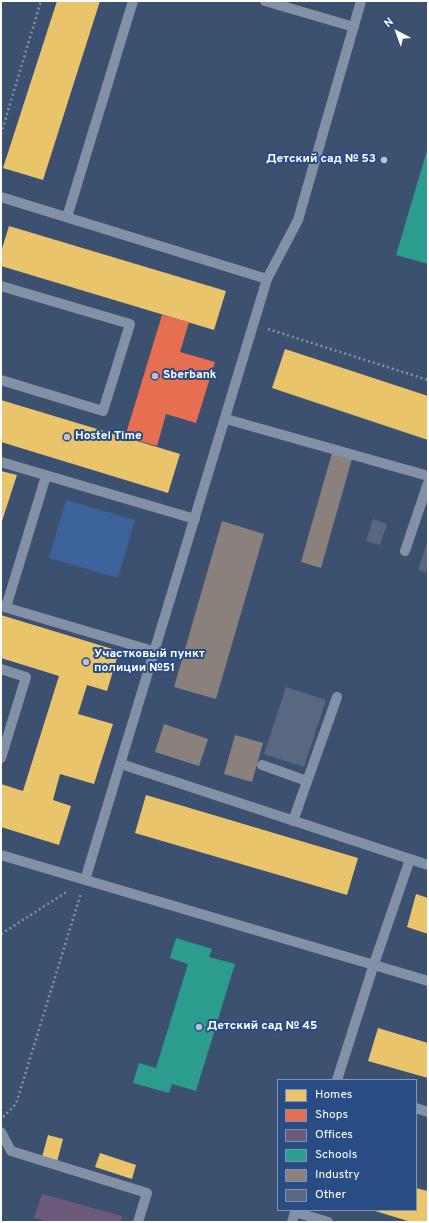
<!DOCTYPE html>
<meta charset="utf-8">
<style>
body{margin:0}
#map{position:relative;width:429px;height:1223px;overflow:hidden;background:#3c516f;font-family:Overpass,sans-serif}
canvas{display:block}
.frame{position:absolute;inset:0;border:2px solid #fff;pointer-events:none}
.legend{position:absolute;left:277px;top:1079px;width:140px;height:132px;box-sizing:border-box;background:#274d84;border:1px solid #7d94b5;margin:0;padding:5px 7px;list-style:none;font-size:12px;color:#fff}
.legend li{display:flex;align-items:center;gap:8px;height:20px}
.legend b{width:20px;border:1px solid #7d94b5}
.north{position:absolute;left:377px;top:12px;width:40px;height:40px;-webkit-text-stroke:3px #274d84;paint-order:stroke;rotate:319deg;font-size:11px;font-weight:700;line-height:16px;text-align:center;color:#fff}
.north::after{content:'';display:block;margin:auto;width:14px;height:18px;background:#fff;clip-path:polygon(50% 0,100% 100%,50% 72%,0 100%)}
</style>
<div id="map">
<canvas width="429" height="1223"></canvas>
<div class="frame"></div>
<ul class="legend">
<li><b style="height:11px;background:#e9c46a"></b>Homes</li>
<li><b style="height:11px;background:#e76f51"></b>Shops</li>
<li><b style="height:11px;background:#6d597a"></b>Offices</li>
<li><b style="height:11px;background:#2a9d8f"></b>Schools</li>
<li><b style="height:11px;background:#8a817c"></b>Industry</li>
<li><b style="height:11px;background:#576880"></b>Other</li>
</ul>
<div class="north">N</div>
</div>
<script>
const ctx = document.querySelector('canvas').getContext('2d');
ctx.lineJoin = 'round';
function fillPath(path, color) { ctx.fillStyle = color; ctx.fill(path, 'evenodd'); }
function strokePath(path, color, width, dash) { ctx.strokeStyle = color; ctx.lineWidth = width; ctx.lineCap = dash ? 'butt' : 'round'; ctx.setLineDash(dash || []); ctx.stroke(path); }
function drawText(font, color, halo, rows, align = 'center') {
  ctx.font = font + ' Overpass,sans-serif'; ctx.lineWidth = 4; ctx.setLineDash([]); ctx.textBaseline = 'middle'; ctx.strokeStyle = halo; ctx.fillStyle = color; for (const [text, x, y, turn = 0] of rows) {
    ctx.save(); ctx.translate(x, y); ctx.rotate((+turn || 0) * Math.PI / 180); ctx.textAlign = isNaN(turn) ? turn : align; if (halo) ctx.strokeText(text, 0, 0); ctx.fillText(text, 0, 0); ctx.restore();
  }
}
fillPath(new Path2D(`
 M66,500L135,520L118,578L49,558Z`), '#3b6399');
fillPath(new Path2D(`
 M57,1H100L43,180L3,168Z
 M9,226L226,291L214,330L1,266V252Z
 M285,349L428,396V440L272,388Z
 M1,400L180,454L168,493L1,442Z
 M1,471L17,475L1,524Z
 M1,615L119,651L107,691L87,685L78,714L113,724L94,784L60,774L53,800L71,806L59,845L1,827V784L23,791L59,676L1,658Z
 M146,795L358,858L347,895L135,833Z
 M416,894L428,898V934L407,927Z
 M378,1028L428,1043V1078L368,1061Z
 M48,1135L63,1139L57,1162L42,1157Z
 M100,1153L136,1165L132,1179L95,1167Z
 M416,1188L428,1191V1222H411L372,1210H416Z`), '#e9c46a');
fillPath(new Path2D(`
 M162,315L189,322L180,352L215,362L196,423L166,414L157,446L125,437Z`), '#e76f51');
fillPath(new Path2D(`
 M42,1194L122,1216L121,1222H48L34,1218Z`), '#6d597a');
fillPath(new Path2D(`
 M428,147V264L396,255Z
 M176,938L212,949L209,957L235,964L196,1091L172,1084L169,1093L133,1083L139,1063L156,1068L188,964L170,958Z`), '#2a9d8f');
fillPath(new Path2D(`
 M332,453L352,459L321,568L301,562Z
 M222,521L264,534L216,699L174,687Z
 M164,724L208,739L199,766L155,752Z
 M235,735L263,743L252,782L224,774Z`), '#8a817c');
fillPath(new Path2D(`
 M373,519L387,524L380,545L366,541Z
 M428,540V573L418,570Z
 M286,687L326,700L304,767L264,754Z`), '#576880');
strokePath(new Path2D(`
 M1,134L41,1
 M268,329L428,380
 M1,934L68,891
 M3,1117L16,1104L81,893`), '#8291a5', 2.5, [2, 3]);
strokePath(new Path2D(`
 M265,1L354,27
 M1,197L267,279
 M67,217L133,1
 M1,286L130,324L103,411L1,380
 M226,419L428,476
 M1,462L195,519
 M405,551L428,483
 M1,606L153,651
 M6,607L46,476
 M1,669L26,677L1,758
 M121,764L428,865
 M262,765L307,781
 M293,821L337,697
 M1,855L428,981
 M85,880L267,279L298,220L361,1
 M337,1080L374,964L410,859
 M416,1108L428,1112
 M1,1132L11,1151L147,1193L138,1222
 M292,1222L295,1212L328,1222`), '#8291a5', 10);
for (const [x, y, r, color] of [
 [384,160,4,"#bbc2cd"],
 [155,376,4,"#bbc2cd"],
 [67,437,4,"#bbc2cd"],
 [86,662,4,"#bbc2cd"],
 [199,1027,4,"#bbc2cd"]
]) { const dot = new Path2D(); dot.arc(x, y, r, 0, 2 * Math.PI); ctx.fillStyle = color; ctx.fill(dot); strokePath(dot, '#274d84', 1.5); }
drawText('bold 12px', '#fff', '#274d84', [
 ["Детский сад № 53",376,160,"right"],
 ["Sberbank",163,376],
 ["Hostel Time",75,437],
 ["Участковый пункт",94,655],
 ["полиции №51",94,669],
 ["Детский сад № 45",207,1027]
], 'left');
</script>
